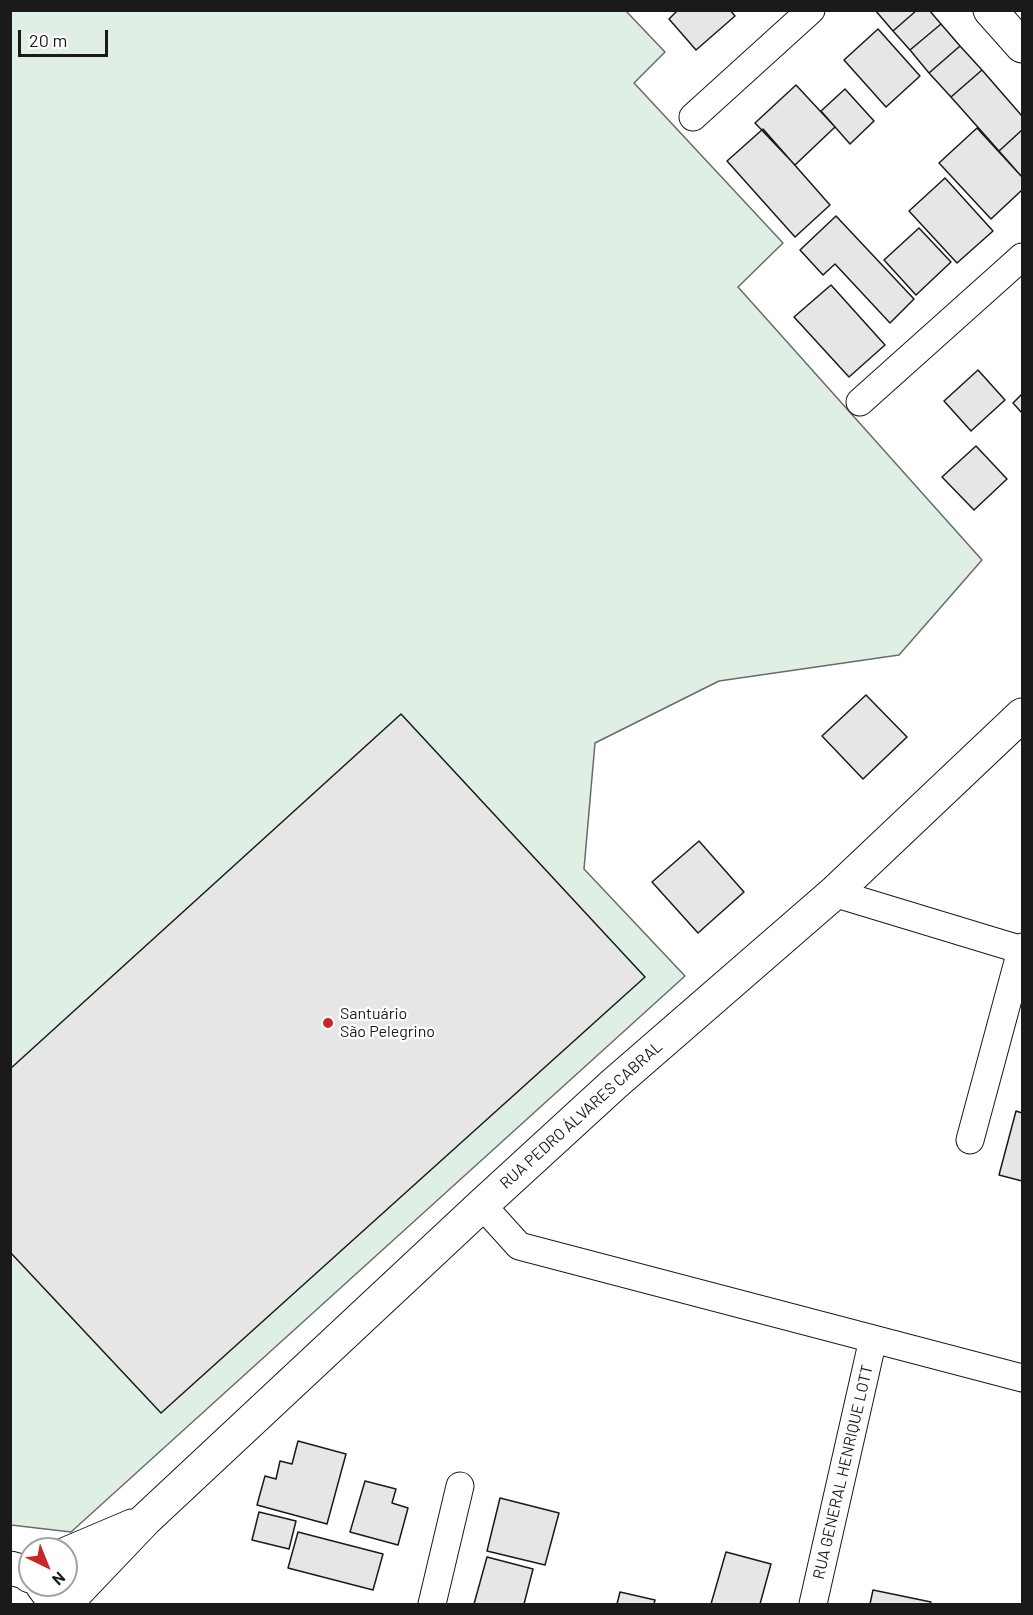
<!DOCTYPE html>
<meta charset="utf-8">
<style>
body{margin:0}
#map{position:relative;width:1033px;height:1615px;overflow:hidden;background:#fff;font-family:Barlow,sans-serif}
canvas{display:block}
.frame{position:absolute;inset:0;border:12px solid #1a1a1a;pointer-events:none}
.north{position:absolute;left:18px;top:1537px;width:60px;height:60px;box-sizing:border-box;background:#fff;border:2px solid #a3a3a3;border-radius:50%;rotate:137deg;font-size:16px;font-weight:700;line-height:24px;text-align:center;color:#1a1a1a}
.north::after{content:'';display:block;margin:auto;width:21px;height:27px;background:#c62828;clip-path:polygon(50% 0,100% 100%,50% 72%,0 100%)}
.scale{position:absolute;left:18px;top:30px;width:90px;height:27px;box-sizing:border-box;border:3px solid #1a1a1a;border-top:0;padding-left:8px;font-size:18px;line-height:21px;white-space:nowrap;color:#1a1a1a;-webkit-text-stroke:4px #fff;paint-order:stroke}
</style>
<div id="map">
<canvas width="1033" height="1615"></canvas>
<div class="frame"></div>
<div class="north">N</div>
<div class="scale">20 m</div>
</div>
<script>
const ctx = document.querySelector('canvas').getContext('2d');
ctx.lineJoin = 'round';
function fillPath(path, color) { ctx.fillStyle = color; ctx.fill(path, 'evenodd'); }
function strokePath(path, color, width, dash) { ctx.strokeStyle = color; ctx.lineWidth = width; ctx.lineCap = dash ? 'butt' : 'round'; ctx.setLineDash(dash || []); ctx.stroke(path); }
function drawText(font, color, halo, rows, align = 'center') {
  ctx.font = font + ' Barlow,sans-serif'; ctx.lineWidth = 4.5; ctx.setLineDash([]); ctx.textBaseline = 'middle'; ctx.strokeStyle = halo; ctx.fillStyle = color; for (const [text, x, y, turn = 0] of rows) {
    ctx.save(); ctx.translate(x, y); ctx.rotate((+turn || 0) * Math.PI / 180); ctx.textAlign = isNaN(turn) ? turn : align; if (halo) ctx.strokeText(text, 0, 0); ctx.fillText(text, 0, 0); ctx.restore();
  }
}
const green = new Path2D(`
 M11,11H626L665,52L634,83L783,243L738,287L982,560L899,655L719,681L595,743L584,869L685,976L71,1532L11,1525Z`);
fillPath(green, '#e0efe3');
strokePath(green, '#6a6a6a', 1.5);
const building = new Path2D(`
 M678,10H730L735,16L696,50L669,19Z
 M875,10H917L893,31Z
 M917,10H929L941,24L910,50L893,31Z
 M941,24L960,46L929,73L910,50Z
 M878,29L920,76L886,107L844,60Z
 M960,46L982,70L951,97L929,73Z
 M982,70L1022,116V130L999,151L951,97Z
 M796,85L835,127L795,165L755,123Z
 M845,89L874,121L850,144L821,111Z
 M977,128L1022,177V190L991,219L939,163Z
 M763,129L830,205L795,237L727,161Z
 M1022,130V177L999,151Z
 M945,178L993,231L957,263L909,211Z
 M836,216L914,299L890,323L835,264L823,275L800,250Z
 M919,228L951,262L916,295L884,260Z
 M831,285L885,345L849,377L794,317Z
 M978,370L1005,400L971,431L944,401Z
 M1022,394V413L1013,403Z
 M976,446L1007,479L974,510L942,477Z
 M866,695L907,737L863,779L822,736Z
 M401,714L645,977L161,1413L10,1252V1069Z
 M699,841L744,892L698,933L652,882Z
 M1016,1111L1022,1113V1181L999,1175Z
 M298,1441L346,1454L327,1524L257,1505L265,1476L276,1479L280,1461L292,1464Z
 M365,1481L396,1489L392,1503L408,1508L398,1545L350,1532Z
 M500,1498L559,1513L545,1565L487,1551Z
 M259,1512L296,1521L289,1549L252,1540Z
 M298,1532L383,1554L373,1590L288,1568Z
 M726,1552L771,1564L760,1604H711Z
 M487,1557L533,1569L524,1604H474Z
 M873,1590L931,1602L930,1604H870Z
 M620,1592L655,1600L654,1604H617Z`);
fillPath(building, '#e6e6e6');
strokePath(building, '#1a1a1a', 1.5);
const minor = new Path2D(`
 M693,117L811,10
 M860,402L1022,257
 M834,893L1022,950
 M970,1140L1022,947
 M482,1205L519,1246L1022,1378
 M432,1604L460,1486
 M813,1604L873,1339`);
const tertiary = new Path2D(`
 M990,10L1022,46
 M66,1554L132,1526
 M10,1568L25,1572L30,1576
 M42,1585L56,1604
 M65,1604L145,1520L482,1205L614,1084L834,893L1022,715`);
strokePath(minor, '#1a1a1a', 29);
strokePath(tertiary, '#1a1a1a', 35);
strokePath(minor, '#fff', 27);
strokePath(tertiary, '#fff', 33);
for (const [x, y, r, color] of [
 [328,1023,6,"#c62828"]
]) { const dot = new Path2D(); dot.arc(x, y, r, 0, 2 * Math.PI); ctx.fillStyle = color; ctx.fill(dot); strokePath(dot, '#fff', 2); }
drawText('16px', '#1a1a1a', '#fff', [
 ["Santuário",340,1014],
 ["São Pelegrino",340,1032]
], 'left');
drawText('16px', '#1a1a1a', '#fff', [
 ["RUA PEDRO ÁLVARES CABRAL",581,1115,-42],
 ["RUA GENERAL HENRIQUE LOTT",843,1472,-77]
]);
</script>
